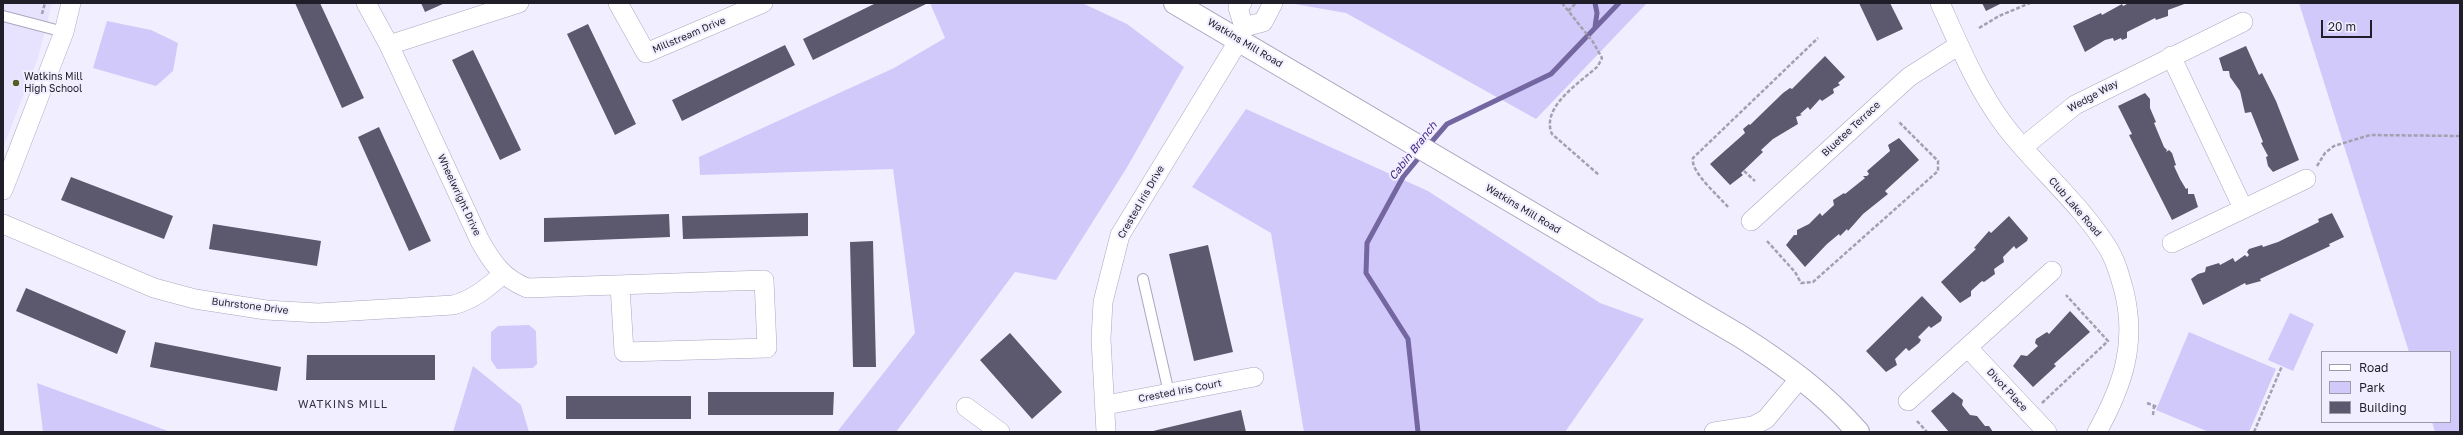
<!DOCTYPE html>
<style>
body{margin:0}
#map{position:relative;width:2463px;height:435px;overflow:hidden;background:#f1efff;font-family:"Golos Text",sans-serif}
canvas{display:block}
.frame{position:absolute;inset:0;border:4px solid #201e28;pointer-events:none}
.legend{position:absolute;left:2321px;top:351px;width:130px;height:72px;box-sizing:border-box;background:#f1efff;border:1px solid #9d9ba9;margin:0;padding:5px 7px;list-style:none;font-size:12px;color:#201e28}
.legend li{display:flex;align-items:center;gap:8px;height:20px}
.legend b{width:20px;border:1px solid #9d9ba9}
.scale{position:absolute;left:2321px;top:20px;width:51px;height:18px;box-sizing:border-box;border:2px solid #201e28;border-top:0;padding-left:5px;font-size:12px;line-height:14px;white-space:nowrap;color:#201e28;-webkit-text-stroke:3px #f1efff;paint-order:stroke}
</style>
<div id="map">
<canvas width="2463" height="435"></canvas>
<div class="frame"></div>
<ul class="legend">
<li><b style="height:5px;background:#fff"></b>Road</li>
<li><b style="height:11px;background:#d1c9fa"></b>Park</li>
<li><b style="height:11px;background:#5c586e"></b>Building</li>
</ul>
<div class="scale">20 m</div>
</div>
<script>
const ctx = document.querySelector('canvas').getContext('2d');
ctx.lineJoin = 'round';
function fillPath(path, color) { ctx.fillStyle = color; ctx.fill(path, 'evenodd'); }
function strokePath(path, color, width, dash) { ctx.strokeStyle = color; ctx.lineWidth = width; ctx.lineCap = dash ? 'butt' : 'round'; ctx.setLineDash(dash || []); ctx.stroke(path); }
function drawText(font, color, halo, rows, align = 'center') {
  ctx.font = font + ' "Golos Text",sans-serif'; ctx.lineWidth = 4; ctx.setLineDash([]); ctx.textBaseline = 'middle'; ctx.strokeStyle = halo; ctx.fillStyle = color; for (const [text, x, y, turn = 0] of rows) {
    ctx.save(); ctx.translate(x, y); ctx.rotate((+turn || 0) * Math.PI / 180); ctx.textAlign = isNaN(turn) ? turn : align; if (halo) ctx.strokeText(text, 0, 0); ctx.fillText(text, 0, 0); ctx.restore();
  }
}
fillPath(new Path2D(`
 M3,3H52L38,58L3,148Z`), '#e7e3fe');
fillPath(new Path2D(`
 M930,3H1082L1127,24L1184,67L1126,169L1056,280L1015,272L896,432H837L915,333L893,169L700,175L699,157L894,68L945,38Z
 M1289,3H1647L1536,119L1346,13Z
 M2299,3H2460V432H2435L2432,422H2450V352H2409Z
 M107,21L151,30L178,43L173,71L156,86L93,68Z
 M1246,109L1428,191L1600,303L1644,319L1565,432H1304L1271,233L1192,187Z
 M2290,313L2314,324L2293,371L2268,360Z
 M529,325L536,331L537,364L533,368L497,369L491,360V332L498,326Z
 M2189,332L2276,369L2249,432H2209L2156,410Z
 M473,366L521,405L529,432H453Z
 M37,383L168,431L176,432H43Z`), '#d1c9fa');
strokePath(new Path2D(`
 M1595,27L1597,13L1595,3
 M1428,146L1447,124L1551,74L1619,3
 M1418,432L1408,339L1366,273L1367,243L1403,177L1422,154`), '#7366a1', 5);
fillPath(new Path2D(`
 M295,3H320L364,98L342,108Z
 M421,3H445L425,12Z
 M876,3L926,4L813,60L803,39Z
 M1859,3H1890L1903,29L1877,41Z
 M1982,3H2002L1986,11Z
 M2129,3H2187L2168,10V16L2156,20L2155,18L2127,32V38L2122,40L2121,38L2114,41L2113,38L2105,40L2085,52L2073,26L2101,13L2102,15L2122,4L2123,6Z
 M588,24L636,124L615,135L567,34Z
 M785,45L795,65L682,121L672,100Z
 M2246,46L2259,75L2262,73L2276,101L2299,160L2273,172L2268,166L2266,157L2268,156L2261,143L2263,142L2251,112L2245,113L2240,91L2230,77L2229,71H2223L2219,58Z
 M473,50L521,150L500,160L452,60Z
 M1825,56L1845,77L1838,83L1840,85L1833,89L1834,93L1822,101L1820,99L1810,110L1808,107L1800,114L1802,115L1796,117L1798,124L1773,139L1761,150L1763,152L1741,173L1743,175L1730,185L1710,164L1745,133L1743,129L1749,124L1750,125L1783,93L1790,88L1792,89Z
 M2145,93L2150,99V108L2156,122L2154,123L2164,147L2167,150L2166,152L2169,150L2172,153L2176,165L2174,166L2180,179L2186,189L2188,188V194H2194L2198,207L2172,220L2136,149L2129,135L2132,134L2118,106Z
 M379,127L431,241L409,251L358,137Z
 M1899,138L1919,160L1885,191L1888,194L1863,214L1848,231L1847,229L1840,236L1839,234L1827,244L1805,267L1786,245L1794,235H1797V230L1809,224L1820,213L1822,216L1834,205L1833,200L1844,193L1845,194L1865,178L1863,176H1867L1869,174L1867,171L1890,151L1888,145Z
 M71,177L173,216L164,239L61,200Z
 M808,213V236L683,239L682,216Z
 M2332,213L2344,237L2329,244L2330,246L2260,279L2261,281L2246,285L2245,283L2203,305L2191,279L2198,274L2205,272L2206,267L2219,263L2220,265L2233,258L2235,262L2245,255L2247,257L2249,255L2247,252L2249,249L2262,245L2263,247L2278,242L2319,222L2318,219Z
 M669,214L670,237L544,242V218Z
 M2009,216L2028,238L2027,241L2016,249L2014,246L2003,257L2004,262L1994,269L1995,274L1984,282L1982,281L1971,291V296L1960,303L1941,282L1976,249L1974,248L1989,231L1991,233Z
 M213,224L321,241L317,266L209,249Z
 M873,241L876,367H853L850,242Z
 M1208,245L1233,352L1194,361L1169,254Z
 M26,288L126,331L117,354L16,311Z
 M1922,296L1942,317L1941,321L1931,328L1929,326L1918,337L1921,340L1919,343L1909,351L1906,348L1895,359L1897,365L1886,372L1866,351Z
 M2070,311L2090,332L2054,364L2056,366L2033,387L2013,366L2021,355L2027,356L2038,346L2035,343L2036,339L2047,332L2049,334Z
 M1010,333L1062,392L1032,419L980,360Z
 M155,342L281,367L277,391L150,367Z
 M307,355H435V380H306Z
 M708,392H834L833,415H708Z
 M1953,392L1963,400L1962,405L1970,415L1977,416L1985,426H1989L1993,432H1949L1931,411Z
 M566,396H691V419H566Z
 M1241,410L1246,432H1154L1153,431Z`), '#5c586e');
const service = new Path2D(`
 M3,16L64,32
 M1143,279L1169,393`);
const minor = new Path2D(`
 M366,3L389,45L480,241C493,264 503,278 527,288L764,280L767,348L624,352L620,286
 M618,3L646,53L763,3
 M1940,3C1959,45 1977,89 2005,126C2037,168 2080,203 2108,248C2116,261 2120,276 2124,291C2137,344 2123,385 2097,432
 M1244,27L1263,22L1273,3
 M389,45L519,3
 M2171,56L2243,208
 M2023,147L2075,105L2243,22
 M3,190L64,32L71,3
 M1751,221L1909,77L1959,45
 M3,224L154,288L195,299L266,310L318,313L453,305C473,300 487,288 502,275
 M2172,243L2306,179
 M1968,348L2047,432
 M1908,401L2052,271
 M1106,405L1254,377
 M966,407L1000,432
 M1106,432L1101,339L1103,302L1120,235L1239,40L1244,27L1238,8L1242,3
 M1714,432L1753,426L1766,419L1801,377`);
const tertiary = new Path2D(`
 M1175,3L1740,336C1784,364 1824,393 1858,432`);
strokePath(service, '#aaa6bf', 12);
strokePath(minor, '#aaa6bf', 20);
strokePath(tertiary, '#aaa6bf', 24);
strokePath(new Path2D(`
 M1562,3L1593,42L1602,58L1598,66C1581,82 1540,107 1552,134L1599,175
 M1568,11L1576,3
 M42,14L45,3
 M1979,28L1999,16L2030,3
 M2317,166L2325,153L2334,146L2370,135L2460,136
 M1744,171L1755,181
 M1728,207C1719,196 1690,172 1693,158L1818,38
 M1767,241L1795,272L1801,283L1813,282L1938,171V161L1898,121
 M2042,403L2108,341L2066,295
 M2147,403L2157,407
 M2153,415L2154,406
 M1917,421L1927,432
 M2254,432L2282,366`), '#a3a1af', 2.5, [4, 2]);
strokePath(service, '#fff', 10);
strokePath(minor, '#fff', 19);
strokePath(tertiary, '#fff', 22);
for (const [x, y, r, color] of [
 [16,83,4,"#575b28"]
]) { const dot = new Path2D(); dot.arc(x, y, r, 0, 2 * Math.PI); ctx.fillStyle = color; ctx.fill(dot); strokePath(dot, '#f1efff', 1.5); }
drawText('10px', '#201e28', '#f1efff', [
 ["Millstream Drive",689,35,-23],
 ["Watkins Mill Road",1245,43,31],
 ["Wedge Way",2093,96,-29],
 ["Bluetee Terrace",1851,129,-43],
 ["Wheelwright Drive",459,195,65],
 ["Crested Iris Drive",1141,202,-60],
 ["Club Lake Road",2075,207,49],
 ["Watkins Mill Road",1523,209,31],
 ["Buhrstone Drive",250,306,7],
 ["Divot Place",2007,390,47],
 ["Crested Iris Court",1180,391,-11]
]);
drawText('10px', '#201e28', '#f1efff', [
 ["Watkins Mill",24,77],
 ["High School",24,89]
], 'left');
drawText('italic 11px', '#462885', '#f1efff', [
 ["Cabin Branch",1413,151,-52]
]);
ctx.letterSpacing = '1px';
drawText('11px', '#353246', '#f1efff', [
 ["WATKINS MILL",343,405]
]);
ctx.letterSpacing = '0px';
</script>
